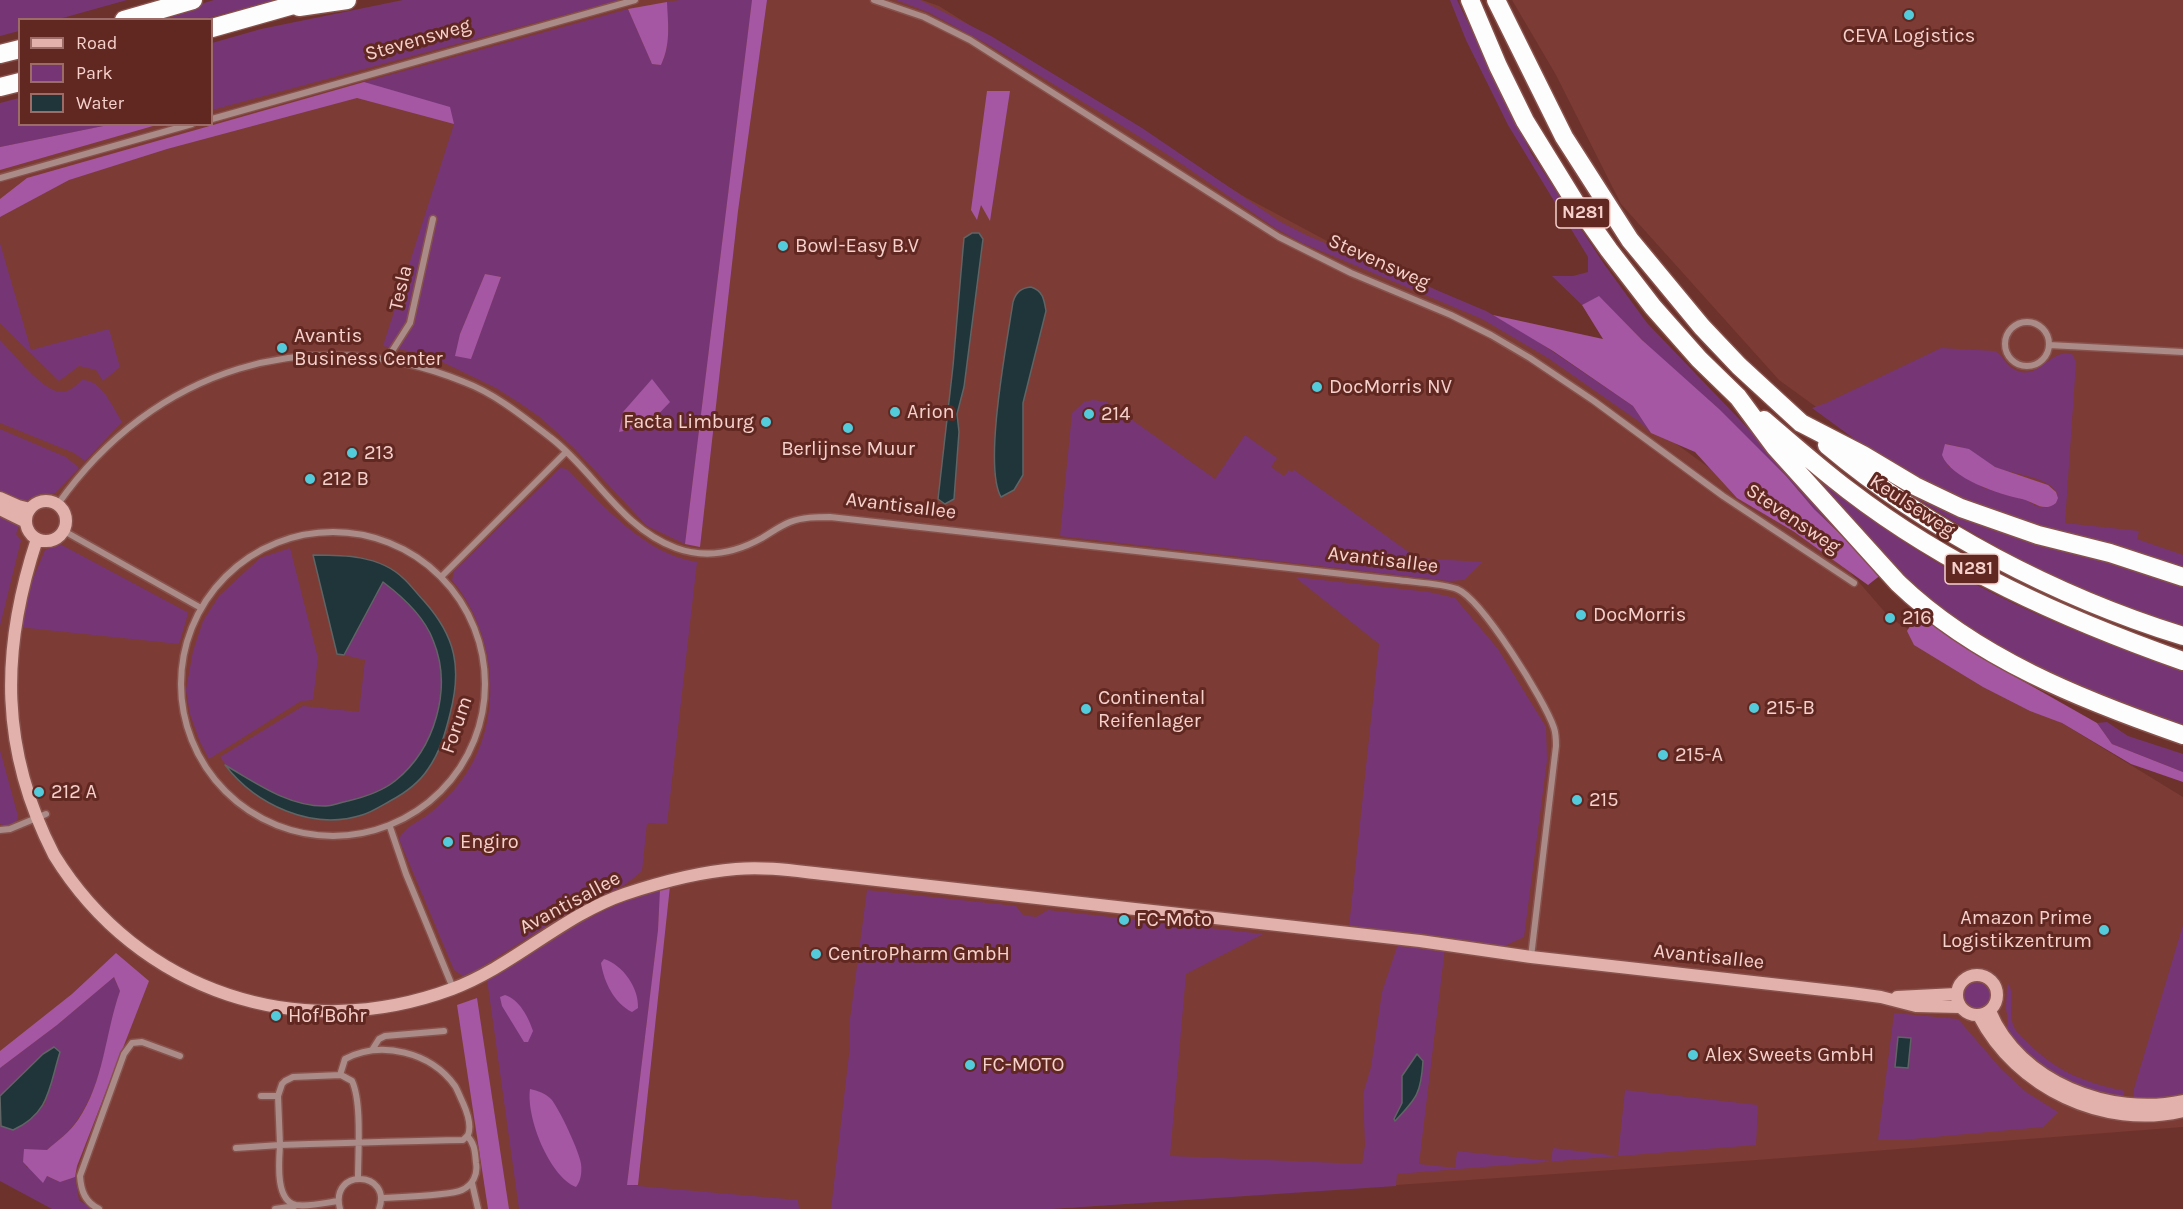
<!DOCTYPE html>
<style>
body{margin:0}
#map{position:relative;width:2183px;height:1209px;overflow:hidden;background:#6d322c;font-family:Karla,sans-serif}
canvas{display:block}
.legend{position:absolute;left:18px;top:18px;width:195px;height:108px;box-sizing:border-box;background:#612822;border:2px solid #9d6c66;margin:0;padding:8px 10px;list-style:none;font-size:18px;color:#f6d1cc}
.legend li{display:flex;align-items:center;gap:12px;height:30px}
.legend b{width:30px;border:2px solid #9d6c66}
</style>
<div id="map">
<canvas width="2183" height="1209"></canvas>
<ul class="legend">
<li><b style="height:8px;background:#e2b1ab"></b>Road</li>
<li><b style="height:16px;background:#763675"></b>Park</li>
<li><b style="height:16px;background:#1f3539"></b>Water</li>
</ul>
</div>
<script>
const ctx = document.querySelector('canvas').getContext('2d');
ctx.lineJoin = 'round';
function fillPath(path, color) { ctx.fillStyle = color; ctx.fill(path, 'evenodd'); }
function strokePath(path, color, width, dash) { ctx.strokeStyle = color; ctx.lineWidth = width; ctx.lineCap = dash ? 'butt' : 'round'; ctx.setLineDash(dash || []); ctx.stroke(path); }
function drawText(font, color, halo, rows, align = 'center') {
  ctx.font = font + ' Karla,sans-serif'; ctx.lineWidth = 6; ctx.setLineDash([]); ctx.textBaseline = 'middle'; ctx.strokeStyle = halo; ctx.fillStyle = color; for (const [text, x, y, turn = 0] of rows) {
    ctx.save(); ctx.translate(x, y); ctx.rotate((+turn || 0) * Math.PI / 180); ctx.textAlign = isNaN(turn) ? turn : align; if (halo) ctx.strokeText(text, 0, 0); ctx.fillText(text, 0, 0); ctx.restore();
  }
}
fillPath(new Path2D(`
 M558,0H922L939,6L1245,197L1329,242L1417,280L1467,306L1619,402L1708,467L1831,550L1890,618L2183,797V1127L1757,1160L1051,1209H92L0,1143V162L133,125L212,124V102Z
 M1512,0H2183V557L2008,523L1914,478L1779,380L1621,204L1556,75Z`), '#7c3b34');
fillPath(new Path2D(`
 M0,0H127L59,19L20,20L19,31L0,36Z
 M214,0H275L204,19L147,20Z
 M403,0H620L212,110V43L261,29Z
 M680,0H752L685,544L647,526L573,447L541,418L521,404L496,388L428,355L383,346L454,124L364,82L628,9L652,64L661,65C671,44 668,24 667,2ZM485,274L501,277L471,358L456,356L460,334Z
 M896,0H920L991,36L1142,128L1279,221L1306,235L1486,311L1530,336L1633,406L1651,433L1641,423L1548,358L1482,319L1302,243L1275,228L1173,158L1111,119L987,44L928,12Z
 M1450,0H1457L1531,153L1604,264L1647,323L1787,469L1862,554L1814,509L1786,476L1642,340L1599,297L1582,305L1552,276H1573L1588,272V257L1508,125L1466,40Z
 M19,98L20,124L108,125L0,147V103Z
 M0,243L31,350L109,329L120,367L103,381L96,370L79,366L59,381L0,323Z
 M0,340C13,353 44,393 62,392C70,392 76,385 82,380C102,380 112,406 122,422L85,461L74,453L0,423Z
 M1941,348L1995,351C2002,355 2005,363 2012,368C2037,385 2049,348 2072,354L2076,362L2065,523L2139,531L2137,539L2183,555V570L2009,520L1897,470L1812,408L1826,403ZM1945,444C1973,447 1973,457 1995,467C2012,474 2037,475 2052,487C2058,492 2059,497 2056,503L2046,508L2036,506L2026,500L1984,488L1948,466Z
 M1093,400L1107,402L1215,479L1245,435L1277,458L1271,467L1284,476L1289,470L1292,472L1294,470L1417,558L1482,562L1464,580L1449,581L1060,536L1072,413L1084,402Z
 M0,429L66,457L79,468L55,493L30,498L16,534L21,540L0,626Z
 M1789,453C1822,480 1855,507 1890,532C1978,594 2081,636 2183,670V730L2002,654L1924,600Z
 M560,468L567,469C603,505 644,554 697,562L667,824L647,823L642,871L626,884L567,913L477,970L463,976L454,970L399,839C405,826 419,822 430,813C438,806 446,799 453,791C506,732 500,638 452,580L454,571Z
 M1876,472L1888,475L2183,584V627C2072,594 1972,536 1876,472Z
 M60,544L187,612V617L179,644L18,627L25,598L45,550Z
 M290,548L318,658L313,700L301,701L209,759L200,742L190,714L186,690L193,651L203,621L219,596L260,558Z
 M1295,577L1429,592L1455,598L1498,649L1546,727L1547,760L1524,937L1502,947L1349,927L1379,644Z
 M383,582C402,598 423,615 433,639C453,685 435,753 393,782C380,791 366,796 351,800C343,802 333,806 325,806C301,805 281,797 261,786C247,777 229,771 220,757L303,706L359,712L365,660L344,655Z
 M2107,722L2128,736L2183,754V772L2112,744L2097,723Z
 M0,750L18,816L16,822L7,826L0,824Z
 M660,889L658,930L627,1185L798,1200L799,1209H519L487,979C542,945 597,907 660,889Z
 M867,890L1016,906L1023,915L1036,917L1048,910L1263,934L1186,974L1170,1156L1362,1164L1365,1145L1363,1094L1371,1067L1382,992L1398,944L1445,948L1419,1164L1455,1168L1457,1151L1551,1161L1553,1148L1618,1156L1625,1090L1758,1105L1756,1145L1397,1174L1396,1186L1051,1209H831L850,1046V1019Z
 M2183,925V1098L2135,1102L2133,1092Z
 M114,977L120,991C106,1034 104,1082 77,1120C70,1132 57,1141 47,1150L24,1149L23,1162L27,1167L60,1182L75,1177L79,1200L92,1209H52L0,1181V1125L13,1130L45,1104L60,1052L43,1054L0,1096V1068L57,1025Z
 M1962 996a14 14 0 1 1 28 0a14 14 0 1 1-28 0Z
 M2009,984C2015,999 2008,1011 2013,1025C2016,1033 2025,1040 2031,1046C2059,1073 2087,1083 2125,1091L2122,1097L2087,1093L2032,1061L2008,1036L2006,1028L2008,1022L2006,1008L2007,986Z
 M1894,1013L1958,1019L2001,1069L2026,1092L2058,1112L2043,1127L1902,1140H1878Z`), '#763675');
fillPath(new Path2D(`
 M752,0H767L738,211L700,547L685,544Z
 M667,2C668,24 671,44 661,65L652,64L628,9Z
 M364,82L450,107L454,124L357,98L167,149L69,180L0,217V199L27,178Z
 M987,91H1010L990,221L981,205L977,220L971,210Z
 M152,124L153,126L0,170V147L108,125Z
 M485,274L501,277L471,359L455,356L460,334Z
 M1599,296L1642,340L1719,409L1786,476L1814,509L1882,574L1868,585L1793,531L1737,498L1695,452L1651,433L1633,406L1553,351L1493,315L1603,339L1582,305Z
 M652,379L670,402L647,426L619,432L623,412Z
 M1945,444L1969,449L1995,467L2048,485L2056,492L2058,498L2056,503C2043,513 2035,502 2022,499C1999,494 1951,479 1942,455Z
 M1918,613L1975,654L2097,723L2112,744L2183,772V782L2131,764L2062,723L2030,711L1983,687L1914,645L1907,631Z
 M670,886L638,1185H627L658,930L660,889Z
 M116,953L149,981L77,1166L75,1177L60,1182L47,1176L43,1183L23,1162L24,1149L47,1150C57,1141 70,1132 78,1120C104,1082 105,1034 120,991L114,977L57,1025L0,1068V1051L72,994Z
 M604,959C623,965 639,988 638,1008L632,1012C614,1003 604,982 601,963Z
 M505,995C519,999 529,1018 533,1031L528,1042H524L502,1006L500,997Z
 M477,998L509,1209H488L457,1005Z
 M530,1089C538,1091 545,1093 551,1099C559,1108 580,1153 581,1164C582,1172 581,1181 576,1187C549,1176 526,1117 530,1089Z`), '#a557a4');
const water = new Path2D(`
 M972,233H979L983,239L964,387L957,414L959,432L954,499L945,504L938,499L953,366L963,249L964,238Z
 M1031,287C1043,291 1044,299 1046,311L1023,403V475L1014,490L1001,497C983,466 1007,342 1013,302C1016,292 1021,288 1031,287Z
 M313,555C343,555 379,555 403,578C411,585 417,594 424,601C456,637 462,668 450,714C445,734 440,752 428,769C419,783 405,793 390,801C381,806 372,812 362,815C312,831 256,805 225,765C256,783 289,807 326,806C333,806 342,802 348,801C365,797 381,792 395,781C435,749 453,688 433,640C424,616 403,597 383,582L344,655L337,654Z
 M1898,1037L1911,1038L1908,1068L1895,1067Z
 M54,1047L60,1052C49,1087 50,1113 13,1130L1,1126L0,1096L43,1054Z
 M1417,1054L1423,1061C1421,1093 1417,1098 1395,1121L1394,1119L1402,1103V1076Z`);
fillPath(water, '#1f3539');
strokePath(water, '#606465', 1.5);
const street = new Path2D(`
 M874,0L924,17L970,40L1279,237L1351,273L1451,315L1491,335L1530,358L1594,401L1723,496L1854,583
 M212,119L635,0
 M0,178L192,124
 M2005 344a22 22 0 1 1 44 0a22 22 0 1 1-44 0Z
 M2049,345L2183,352
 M387,359L410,323L433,219
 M58,504C153,369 310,319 464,382C496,394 525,418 551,438C595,472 621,528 676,548C706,559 735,553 762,538C772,532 780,526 790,522C803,517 817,517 830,517L1397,580C1412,582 1445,584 1457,589C1482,599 1545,701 1554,728C1556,734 1556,740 1556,746L1531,957
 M64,531L201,608
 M181 684a152 152 0 1 1 304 0a152 152 0 1 1-304 0Z
 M441,577L566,452
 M390,827L406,874L453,988
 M0,830L10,829L46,814
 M372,1050L379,1039L385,1036L444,1031
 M340,1075L345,1059C381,1040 431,1052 455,1086C458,1091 460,1097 463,1103C467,1112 472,1125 468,1135L463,1140C402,1141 341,1143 280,1145L278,1096L282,1084L285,1081L293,1077L341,1075L352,1081C362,1102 358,1153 358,1178
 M261,1096H278
 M236,1148L280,1145C279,1161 275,1201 296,1205C308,1207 325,1203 338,1201
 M472,1183L478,1209
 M381,1198C398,1197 449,1196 462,1190C473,1185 478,1174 476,1163C475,1153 475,1143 467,1136
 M99,1209C85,1202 81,1191 80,1176L124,1054L132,1043L142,1042L180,1056
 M275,1209L295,1206
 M340,1209C329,1167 393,1171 379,1209`);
const secondary = new Path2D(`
 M0,498L18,506L30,509
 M26 521a20 20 0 1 1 40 0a20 20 0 1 1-40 0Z
 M0,509L26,522
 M37,539C0,651 0,750 54,855C139,993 301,1045 452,989C512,967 563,915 625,894C661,882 698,872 736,869C768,866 801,872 832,875L1420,941L1531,957L1851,993L1881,997L1916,1006L1960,1007
 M1957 995a20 20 0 1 1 40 0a20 20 0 1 1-40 0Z
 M1897,997L1956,994
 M1990,1011C2019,1082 2111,1117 2183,1101
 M1979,1016C2016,1088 2104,1130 2183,1111`);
const highway = new Path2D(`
 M1470,0L1498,66L1525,121L1575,202L1609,250L1653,307L1699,359L1738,397L1775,447L1898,583C1976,658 2082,700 2183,735
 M1496,0L1564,137L1630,240L1702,327L1739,366L1801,423L1863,455L1915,486L1961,508L2038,535L2110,553L2183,577
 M299,7L347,0
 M124,20L193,0
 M212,28L311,0
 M0,54L20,49
 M0,87L20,82
 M1764,420C1792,444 1819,468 1848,490C1948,567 2064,619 2183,661
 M1827,445C1928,530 2057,597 2183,636`);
strokePath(street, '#88524c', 9);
strokePath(secondary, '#88524c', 15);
strokePath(highway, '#88524c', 21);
strokePath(street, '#aa8b87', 6);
strokePath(secondary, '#e2b1ab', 12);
strokePath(highway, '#fdfdfd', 18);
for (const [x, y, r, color] of [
 [1909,15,6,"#53cbdb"],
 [783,246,6,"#53cbdb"],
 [282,348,6,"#53cbdb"],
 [1317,387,6,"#53cbdb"],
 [895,412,6,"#53cbdb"],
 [1089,414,6,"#53cbdb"],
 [766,422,6,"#53cbdb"],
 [848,428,6,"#53cbdb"],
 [352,453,6,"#53cbdb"],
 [310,479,6,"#53cbdb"],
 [1581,615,6,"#53cbdb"],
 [1890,618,6,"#53cbdb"],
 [1754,708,6,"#53cbdb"],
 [1086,709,6,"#53cbdb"],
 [1663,755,6,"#53cbdb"],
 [39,792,6,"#53cbdb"],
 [1577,800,6,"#53cbdb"],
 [448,842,6,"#53cbdb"],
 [1124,920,6,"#53cbdb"],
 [2104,930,6,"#53cbdb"],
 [816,954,6,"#53cbdb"],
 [276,1016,6,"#53cbdb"],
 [1693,1055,6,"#53cbdb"],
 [970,1065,6,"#53cbdb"]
]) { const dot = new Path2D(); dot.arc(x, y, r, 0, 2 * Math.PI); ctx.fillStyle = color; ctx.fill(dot); strokePath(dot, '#612822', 2); }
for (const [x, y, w] of [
 [1583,213,54],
 [1972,569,54]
]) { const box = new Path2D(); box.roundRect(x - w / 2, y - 15, w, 30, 4.5); ctx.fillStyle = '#612822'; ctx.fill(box); strokePath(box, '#f6d1cc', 1.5); }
drawText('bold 18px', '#f6d1cc', null, [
 ["N281",1583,213],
 ["N281",1972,569]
]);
drawText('20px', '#f6d1cc', '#612822', [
 ["CEVA Logistics",1909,36,"center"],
 ["Bowl-Easy B.V",795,246],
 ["Avantis",294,336],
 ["Business Center",294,359],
 ["DocMorris NV",1329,387],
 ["Arion",907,412],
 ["214",1101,414],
 ["Facta Limburg",754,422,"right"],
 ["Berlijnse Muur",848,449,"center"],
 ["213",364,453],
 ["212 B",322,479],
 ["DocMorris",1593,615],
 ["216",1902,618],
 ["Continental",1098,698],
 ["Reifenlager",1098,721],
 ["215-B",1766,708],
 ["215-A",1675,755],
 ["212 A",51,792],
 ["215",1589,800],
 ["Engiro",460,842],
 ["Amazon Prime",2092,918,"right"],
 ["Logistikzentrum",2092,941,"right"],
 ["FC-Moto",1136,920],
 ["CentroPharm GmbH",828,954],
 ["Hof Bohr",288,1016],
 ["Alex Sweets GmbH",1705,1055],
 ["FC-MOTO",982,1065]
], 'left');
drawText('20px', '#f6d1cc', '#612822', [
 ["Stevensweg",418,40,-16],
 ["Stevensweg",1379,262,24],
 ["Tesla",401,288,-77],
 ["Avantisallee",901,506,7],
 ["Keulseweg",1912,506,33],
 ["Stevensweg",1793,519,34],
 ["Avantisallee",1383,560,7],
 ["Forum",457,725,-71],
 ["Avantisallee",570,903,-28],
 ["Avantisallee",1709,957,6]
]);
</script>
